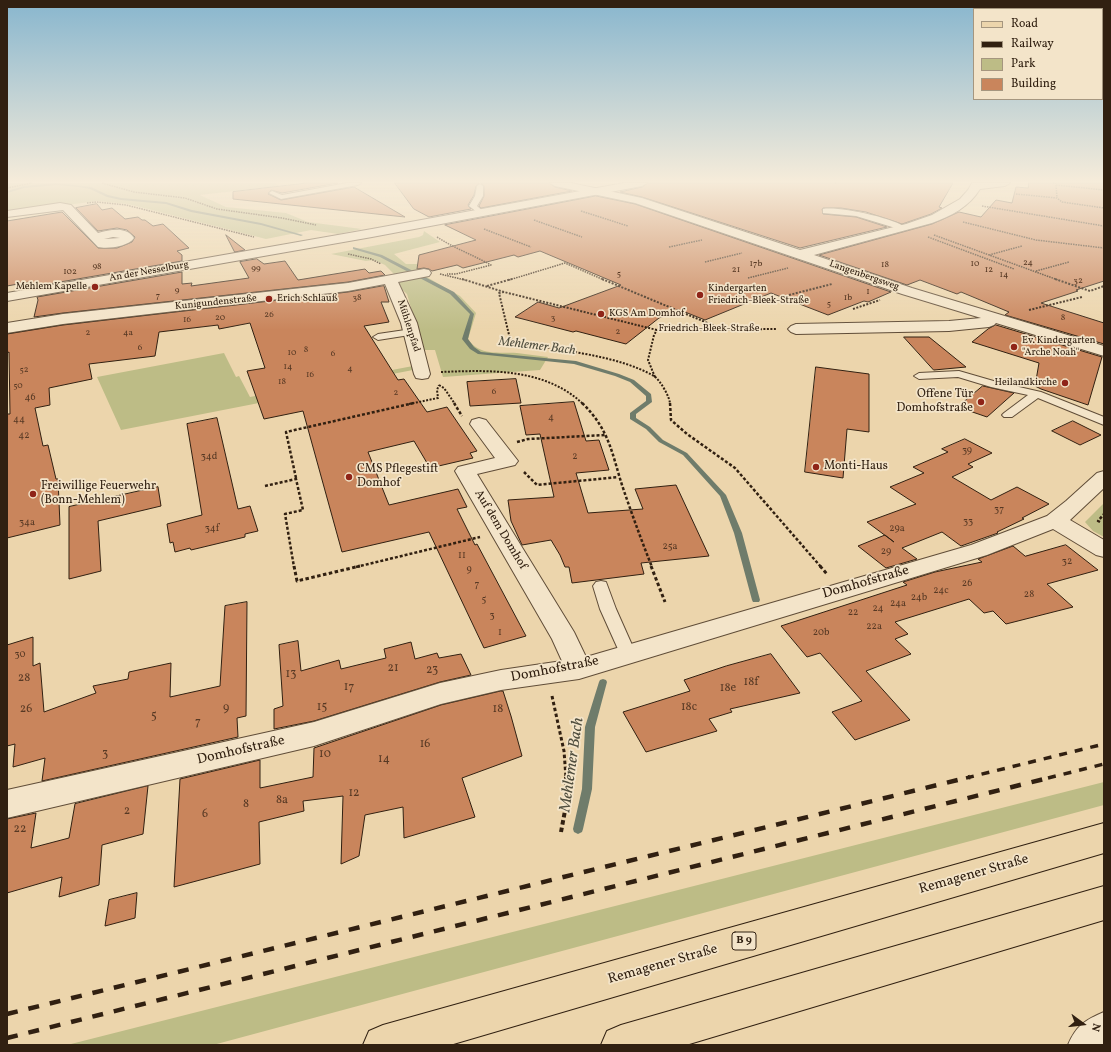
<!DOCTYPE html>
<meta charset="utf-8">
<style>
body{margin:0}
#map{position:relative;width:1111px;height:1052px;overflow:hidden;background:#ecd5ac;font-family:Vollkorn,serif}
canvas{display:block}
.frame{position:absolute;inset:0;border:8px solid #312011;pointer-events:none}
.legend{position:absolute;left:973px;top:8px;width:130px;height:92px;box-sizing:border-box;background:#f3e4c9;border:1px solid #a5967f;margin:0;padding:5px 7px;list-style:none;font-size:12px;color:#312011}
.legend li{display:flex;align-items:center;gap:8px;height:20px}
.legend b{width:20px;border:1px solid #a5967f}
.north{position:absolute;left:1063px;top:1004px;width:40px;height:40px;-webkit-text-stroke:3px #f3e4c9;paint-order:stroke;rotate:105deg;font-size:11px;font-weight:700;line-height:16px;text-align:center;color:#312011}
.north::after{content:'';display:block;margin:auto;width:14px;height:18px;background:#312011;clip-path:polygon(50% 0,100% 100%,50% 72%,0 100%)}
</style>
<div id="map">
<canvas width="1111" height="1052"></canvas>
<div class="frame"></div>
<ul class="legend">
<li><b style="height:5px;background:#ecd5ac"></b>Road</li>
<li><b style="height:5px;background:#312011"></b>Railway</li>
<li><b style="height:11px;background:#bdbc86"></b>Park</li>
<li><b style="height:11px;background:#c9855c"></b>Building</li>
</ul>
<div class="north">N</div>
</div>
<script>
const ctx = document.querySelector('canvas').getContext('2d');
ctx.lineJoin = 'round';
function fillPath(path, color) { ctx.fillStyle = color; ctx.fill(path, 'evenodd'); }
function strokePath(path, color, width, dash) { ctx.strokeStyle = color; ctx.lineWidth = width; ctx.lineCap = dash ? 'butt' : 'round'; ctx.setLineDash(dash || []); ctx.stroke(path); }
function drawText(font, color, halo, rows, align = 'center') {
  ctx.font = font + ' Vollkorn,serif'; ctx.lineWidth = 3.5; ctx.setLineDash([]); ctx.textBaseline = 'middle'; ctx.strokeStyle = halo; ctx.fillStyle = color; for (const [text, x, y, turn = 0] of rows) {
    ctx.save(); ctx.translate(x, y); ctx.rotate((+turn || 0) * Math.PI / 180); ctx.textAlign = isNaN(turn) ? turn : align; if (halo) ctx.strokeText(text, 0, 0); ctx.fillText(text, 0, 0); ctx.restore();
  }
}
fillPath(new Path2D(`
 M7,183H275L279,186L200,195L226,207L286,213L308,222L362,229L338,234L311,230L266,239L128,204L97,201L7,213Z
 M424,231L440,242L394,254L406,264H417V272L425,276L460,296L476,313L468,339C479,356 499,352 517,353C527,354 538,356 548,357L540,370L443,377L435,350H423L407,294L394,282L395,275L385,265L374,260L366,261L331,254L419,237L423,235Z
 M224,353L236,377L239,376L250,397L413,366V370L361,380V383L121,430L97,377Z
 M1104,503V537L1093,531L1085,522Z
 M1104,782V805L213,1045H67Z`), '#bdbc86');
fillPath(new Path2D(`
 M56,183L91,187L108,195L121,198L166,202L192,210L261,223L303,235L301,236L261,225L191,212L166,204L121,200L107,197L90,189L79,187L57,185L24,188L7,193V191L24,186Z
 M353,247L382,255L454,292L474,314L468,339L474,347L481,352L576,361L619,374L634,380L651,394L652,402L636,414V418L650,427L663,440L687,453L726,495L742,533L760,600L759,602H753L752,600L734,533L720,496L683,455L659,442L646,429L630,419V413L646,401V396L630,382L615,376L574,364L478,354L470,349L462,339L470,314L450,294L380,257L353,249Z
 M603,679L606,680L607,682L595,727L592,789L583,829L582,832L578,834L574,832L573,829L582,789L585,727L599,682L600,680Z`), '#6f7c6b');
const building = new Path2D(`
 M307,183H338L282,193L271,190L268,194L281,200L354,187L405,217L233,199V192Z
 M395,183H479L476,186L474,195L468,205L471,209L429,217L414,209Z
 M481,183H549L555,187L572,191L481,208L479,206L484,196V186Z
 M648,183H953L939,207L942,208L931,214L902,224L866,212L841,208H823L822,209L823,214L856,217L887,227L800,248L642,197L620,192L642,187Z
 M1029,183H1104V281L1076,290L1078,291L1041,303L1104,323V344L1005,315L1009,312L961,292L957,294L920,280L907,285L819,255L932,224L959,212L981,217L996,200L1012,203L1016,187L1028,188Z
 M596,196L635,204L891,292L868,302L864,301L828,315L771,293L705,320L680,310L659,318L626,344L576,331L573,332L515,317L538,302L559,308L621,285L540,251L518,257L514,255L463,268L457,265L432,271L429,269L424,268L417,269L419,255L476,240L445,225Z
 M97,204L102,210L112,208L125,219L138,217L142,220H145L153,226L163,224L189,248L177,251L182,255V261L31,287L29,282L7,286V221L62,212L98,248H117L132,242L135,237L127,230L117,228L98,231L76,208Z
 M226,235L245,250L235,252Z
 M257,259L264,264L285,261L298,280L365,269L369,273L381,271L385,275L348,282L63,313L34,317L38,300L37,297L182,272V284L192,283L191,286L249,278L240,262Z
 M384,286L389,302H381L389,322L364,326L398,380L404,379L427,412L447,407L477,451L470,453L473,458L430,468L414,441L368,452L389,505L458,489L467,507L457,509L475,545L477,544L526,636L484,648L429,532L342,552L303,411L264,419L247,371L265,368L250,323L219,329L218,325L159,332L155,356L89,364L92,379L49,388L50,405L35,408L43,446L48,445L56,479H58L60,525L7,538V414H10L9,352L7,353V334L63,325L348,292Z
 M996,325L1102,357L1088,405L1041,389L1035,386L1039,363L972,342L988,329Z
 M904,337H929L966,367L934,370Z
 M816,367L869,374V432L847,429L843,478L805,472Z
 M516,379L521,403L470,406L467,382Z
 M983,386L1014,393L987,417L958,407Z
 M574,402L586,441L599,440L609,470L576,473L588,513L643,509L635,489L676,485L709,556L641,563L644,574L572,583L569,567H565L560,555L551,540L522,545L511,521L508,500L554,497L540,434L526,435L520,406Z
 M217,418L238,509L250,506L258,531L245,534V537L191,550L190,548L175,552L173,542L170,543L167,524L202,515L187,424Z
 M1073,421L1101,435L1080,445L1052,431Z
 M965,439L992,453L968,464L973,467L952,477L991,500L1017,487L1049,504L1022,518L1024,519L997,532L998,533L961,546L942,532L902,548L917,559L886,568L858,546L885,535L894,542L867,522L916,504L890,487L924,473L913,467L948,452L942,449Z
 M158,487L161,506L98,521L101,571L69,579V507Z
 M1066,545L1098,570L1047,584L1073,607L1006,624L993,611L984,613L969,599L895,622L908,634L895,639L911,654L866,671L910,720L855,740L832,712L862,701L820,653L807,657L781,626L907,585L903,582L935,572L982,562L978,559L1013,546L1025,556Z
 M247,602L246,716L237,718L238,737L42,781L45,758L13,767L15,744L7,746V645L33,637V666L40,663L44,712L96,693L93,686L128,679L129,672L171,663L170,697L220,686L225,606Z
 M298,641L301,671L339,660L341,669L386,658L384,649L411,642L415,659L437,653L439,658L461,654L471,675L440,682L314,721L274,729V709L283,706L279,645Z
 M771,654L800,693L730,709L732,712L709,719L717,731L646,752L623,712L690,691L684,680L726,666Z
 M501,691H503L511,716L522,756L462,778L475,817L404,838L403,807L365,815L359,856L341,864L343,796L303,801L304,811L259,822L260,864L174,887L180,779L260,760V788L313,777L314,748L441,705Z
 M148,786L143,834L102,845L99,885L59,897L62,877L7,893V819L36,813L31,848L69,838L75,804Z
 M137,893L135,918L105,926L109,900Z`);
fillPath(building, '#c9855c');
strokePath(building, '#312011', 1);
const service = new Path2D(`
 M347,183H361L358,185L281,199L269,193L272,191L282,195Z
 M480,184L483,186V196L477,206L485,213L481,215L469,206L475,196L477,186Z
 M823,209C838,206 895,218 906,228L902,230L856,216L823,213Z
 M412,329L416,330L417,332L416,334L378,340L373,337L378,334Z
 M959,371L997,382L1041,392L1104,417V425L1038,398L1012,417H1004L1002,415L1004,413L1028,395L991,387L958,377L919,379L914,376L919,373Z
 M601,581L606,582L616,609L636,654L634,658L628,660L622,658L600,609L593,586L596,582Z`);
const minor = new Path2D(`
 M550,183H571L642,198L800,250L906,224L932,215L960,199L968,190L972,183H1010L1005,186L980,189C969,207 951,216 932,223L814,255L912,288L1104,346V356L996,323L994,325L989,327L949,331L796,334L791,332L788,329L791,326L796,324L949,321L981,318L902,294L635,203L555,186Z
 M60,203L71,205L98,233C110,230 126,226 134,238C128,247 107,249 98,247L63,210L7,217V211ZM113,237L120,238L104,239Z
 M424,269L429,270L431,273L429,276L398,282L417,323L430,374L428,378L422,379L416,378L414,374L401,323L385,284L348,291L63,324L7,333V323L63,314L348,283Z
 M479,418L486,420L518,461L515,465L477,474L574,632L586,657L971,545L1047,516L1066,501L1097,473L1104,471V488L1070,520L1104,540V557L1096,555L1053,529L987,555L579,679L501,690L441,704L314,746L7,818V790L314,722L440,683L501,670L562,661L552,639L455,471L458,467L495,458L470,424L472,420Z
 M1104,1012V1045H1068C1076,1026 1085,1020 1104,1012Z`);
const tertiary = new Path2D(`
 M624,183H647L642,186L372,237L7,301V293L372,229Z`);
const primary = new Path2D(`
 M1104,823V853L450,1045H363L369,1031L383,1025Z
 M1104,886V920L686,1045H601L607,1031L621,1025Z`);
strokePath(service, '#604d38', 2);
strokePath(minor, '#604d38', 2);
strokePath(tertiary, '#604d38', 2);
strokePath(primary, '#312011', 2);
strokePath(new Path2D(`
 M102,183L134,192L185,198L217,209L282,218L316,225
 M835,183H837
 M1053,183H1056V185L1104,190
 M1056,185L1057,198
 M7,188L32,183
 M1016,194L1057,198L1062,202L1104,208
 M87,203L96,202L126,205L254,237
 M982,206L1104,226
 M581,211L628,226
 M534,220L582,237
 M963,222L1036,240L1104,248
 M484,229L531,247
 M934,235L1058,280
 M437,237C454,248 473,255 491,265L456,274H447
 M928,237L1014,269
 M669,247L702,240
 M348,254L371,259L381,264
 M989,255L1022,246
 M705,262L742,253
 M1036,271L1069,262
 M440,274L465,280
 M748,278L788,268
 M509,280L565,263L604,280`), '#312011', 1.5, [1.5, 1]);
strokePath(new Path2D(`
 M462,279L504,292L657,330L777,329
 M602,279L722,329
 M1055,279L1090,291L1104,286
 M487,286L512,279
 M504,292L499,293L510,339L520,343C562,351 617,355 654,376C660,380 670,397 670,404
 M789,295L832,284
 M853,309L880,300
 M1029,310L1082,297
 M441,372C491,370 545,368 583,404
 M655,377L648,360L654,335L657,330
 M439,385L444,388L455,404
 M409,404L438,398L437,390L439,385`), '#312011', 2, [2, 1.5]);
strokePath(new Path2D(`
 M454,403L462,416
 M582,403C611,431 612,456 624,491C633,517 642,542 652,567
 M670,403L671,420L687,434L735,468L821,567
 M517,442L528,439L606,435
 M524,472L537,485L618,477
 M296,478L286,432L414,403
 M265,486L296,479L303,510L285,514L294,567
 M1100,522L1098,521L1104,514
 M356,567L480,537`), '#312011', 2.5, [3, 2]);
strokePath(new Path2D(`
 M294,566L297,581L360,566
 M651,566L665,602
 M820,566L827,574
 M552,696L564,751L566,778`), '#312011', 3, [3.5, 2.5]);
strokePath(new Path2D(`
 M561,832L567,800L566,777`), '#312011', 4, [4.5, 3]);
fillPath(service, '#f3e4c9');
fillPath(minor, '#f3e4c9');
fillPath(tertiary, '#f3e4c9');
fillPath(primary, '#ecd5ac');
strokePath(new Path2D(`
 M966,778L1104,744
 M1048,778L1104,764`), '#312011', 3.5, [8, 8]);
strokePath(new Path2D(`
 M7,1014L970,777
 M7,1038L1052,777`), '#312011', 4.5, [11, 11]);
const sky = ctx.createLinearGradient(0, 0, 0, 330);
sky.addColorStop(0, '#88b6ce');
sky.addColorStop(0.55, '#f6ecda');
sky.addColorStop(1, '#f6ecda00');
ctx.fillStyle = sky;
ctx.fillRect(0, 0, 1111, 330);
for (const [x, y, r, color] of [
 [95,287,4,"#8f2418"],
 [700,295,4,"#8f2418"],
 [269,299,4,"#8f2418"],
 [601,314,4,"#8f2418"],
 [1014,347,4,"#8f2418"],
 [1065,383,4,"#8f2418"],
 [981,402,4,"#8f2418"],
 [816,467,4,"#8f2418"],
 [349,477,4,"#8f2418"],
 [33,494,4,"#8f2418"]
]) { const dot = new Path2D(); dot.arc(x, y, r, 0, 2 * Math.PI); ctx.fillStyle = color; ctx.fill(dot); strokePath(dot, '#f3e4c9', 1.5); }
drawText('9px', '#573924', null, [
 ["24",1028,263],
 ["17b",756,264],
 ["10",975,264],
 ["18",885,265],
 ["98",97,267],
 ["99",256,269],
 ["21",736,270],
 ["12",989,270],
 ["102",70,272],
 ["5",619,274],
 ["14",1004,275],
 ["32",1078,281],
 ["9",177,291],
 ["1",868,292],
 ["7",158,296],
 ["38",357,298],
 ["1b",848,298],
 ["5",829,304],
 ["26",269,315],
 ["20",220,318],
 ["3",553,318],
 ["8",1063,318],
 ["16",187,320],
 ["2",618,332],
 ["2",88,333],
 ["4a",128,333],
 ["6",140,348],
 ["8",306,350],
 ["10",292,353],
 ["6",333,354],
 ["14",288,367],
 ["4",350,369],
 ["52",24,370],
 ["16",310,375],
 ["18",282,382],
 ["50",18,386],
 ["6",494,392],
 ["2",396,393]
]);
drawText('10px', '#312011', '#f3e4c9', [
 ["An der Nesselburg",149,272,-10],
 ["Langenbergsweg",864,276,19],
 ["Kunigundenstraße",216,303,-6],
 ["Mühlenpfad",408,326,72],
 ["Friedrich-Bleek-Straße",709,329]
]);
drawText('10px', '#312011', '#f3e4c9', [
 ["Mehlem Kapelle",87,287,"right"],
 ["Kindergarten",708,289],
 ["Friedrich-Bleek-Straße",708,301],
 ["Erich Schlauß",277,299],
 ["KGS Am Domhof",609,314],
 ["Ev. Kindergarten",1022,341],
 ["\"Arche Noah\"",1022,353],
 ["Heilandkirche",1057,383,"right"]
], 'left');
drawText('10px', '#573924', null, [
 ["46",30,398],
 ["4",551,418],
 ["44",19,420],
 ["42",24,436],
 ["39",967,451],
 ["34d",209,457],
 ["2",575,457],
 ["37",999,510],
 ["33",968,522],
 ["34a",27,523],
 ["34f",212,529],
 ["29a",897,529],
 ["25a",670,547],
 ["29",886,552],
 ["11",462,556],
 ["32",1067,562],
 ["9",469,570],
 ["26",967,584],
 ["7",477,585],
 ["24c",941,591],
 ["28",1029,595],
 ["24b",919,598],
 ["5",484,600],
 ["24a",898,604],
 ["24",878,609],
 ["22",853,613],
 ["3",492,616],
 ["22a",874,627],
 ["1",500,633],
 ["20b",821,633],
 ["30",20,655]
]);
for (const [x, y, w] of [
 [744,941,24]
]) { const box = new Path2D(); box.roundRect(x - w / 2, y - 9, w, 18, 3); ctx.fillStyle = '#f3e4c9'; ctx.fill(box); strokePath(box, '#312011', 1); }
drawText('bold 11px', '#312011', null, [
 ["B 9",744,941]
]);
drawText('12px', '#312011', '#f3e4c9', [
 ["Offene Tür",973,395,"right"],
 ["Domhofstraße",973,409,"right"],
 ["Monti-Haus",824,467],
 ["CMS Pflegestift",357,470],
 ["Domhof",357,484],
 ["Freiwillige Feuerwehr",41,487],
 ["(Bonn-Mehlem)",41,501]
], 'left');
drawText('12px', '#312011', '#f3e4c9', [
 ["Auf dem Domhof",500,530,59]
]);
drawText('12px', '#573924', null, [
 ["21",393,669],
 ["23",432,671],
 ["13",291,675],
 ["28",24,679],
 ["18f",751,683],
 ["17",349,688],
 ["18e",728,689],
 ["15",322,708],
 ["18c",689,708],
 ["9",226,709],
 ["26",26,710],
 ["18",498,710],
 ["5",154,717],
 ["7",198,723],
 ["16",425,745],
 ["3",105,755],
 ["10",325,755],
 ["14",384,760],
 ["12",354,794],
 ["8a",282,801],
 ["8",246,805],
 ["2",127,812],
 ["6",205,815],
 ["22",20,830]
]);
drawText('italic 13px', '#504e3e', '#f3e4c9', [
 ["Mehlemer Bach",537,347,7]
]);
drawText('14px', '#312011', '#f3e4c9', [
 ["Domhofstraße",866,583,-16],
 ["Domhofstraße",555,670,-11],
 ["Domhofstraße",241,751,-13],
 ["Remagener Straße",974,875,-16],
 ["Remagener Straße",663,965,-16]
]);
drawText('italic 16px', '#504e3e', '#f3e4c9', [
 ["Mehlemer Bach",573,765,-82]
]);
</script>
